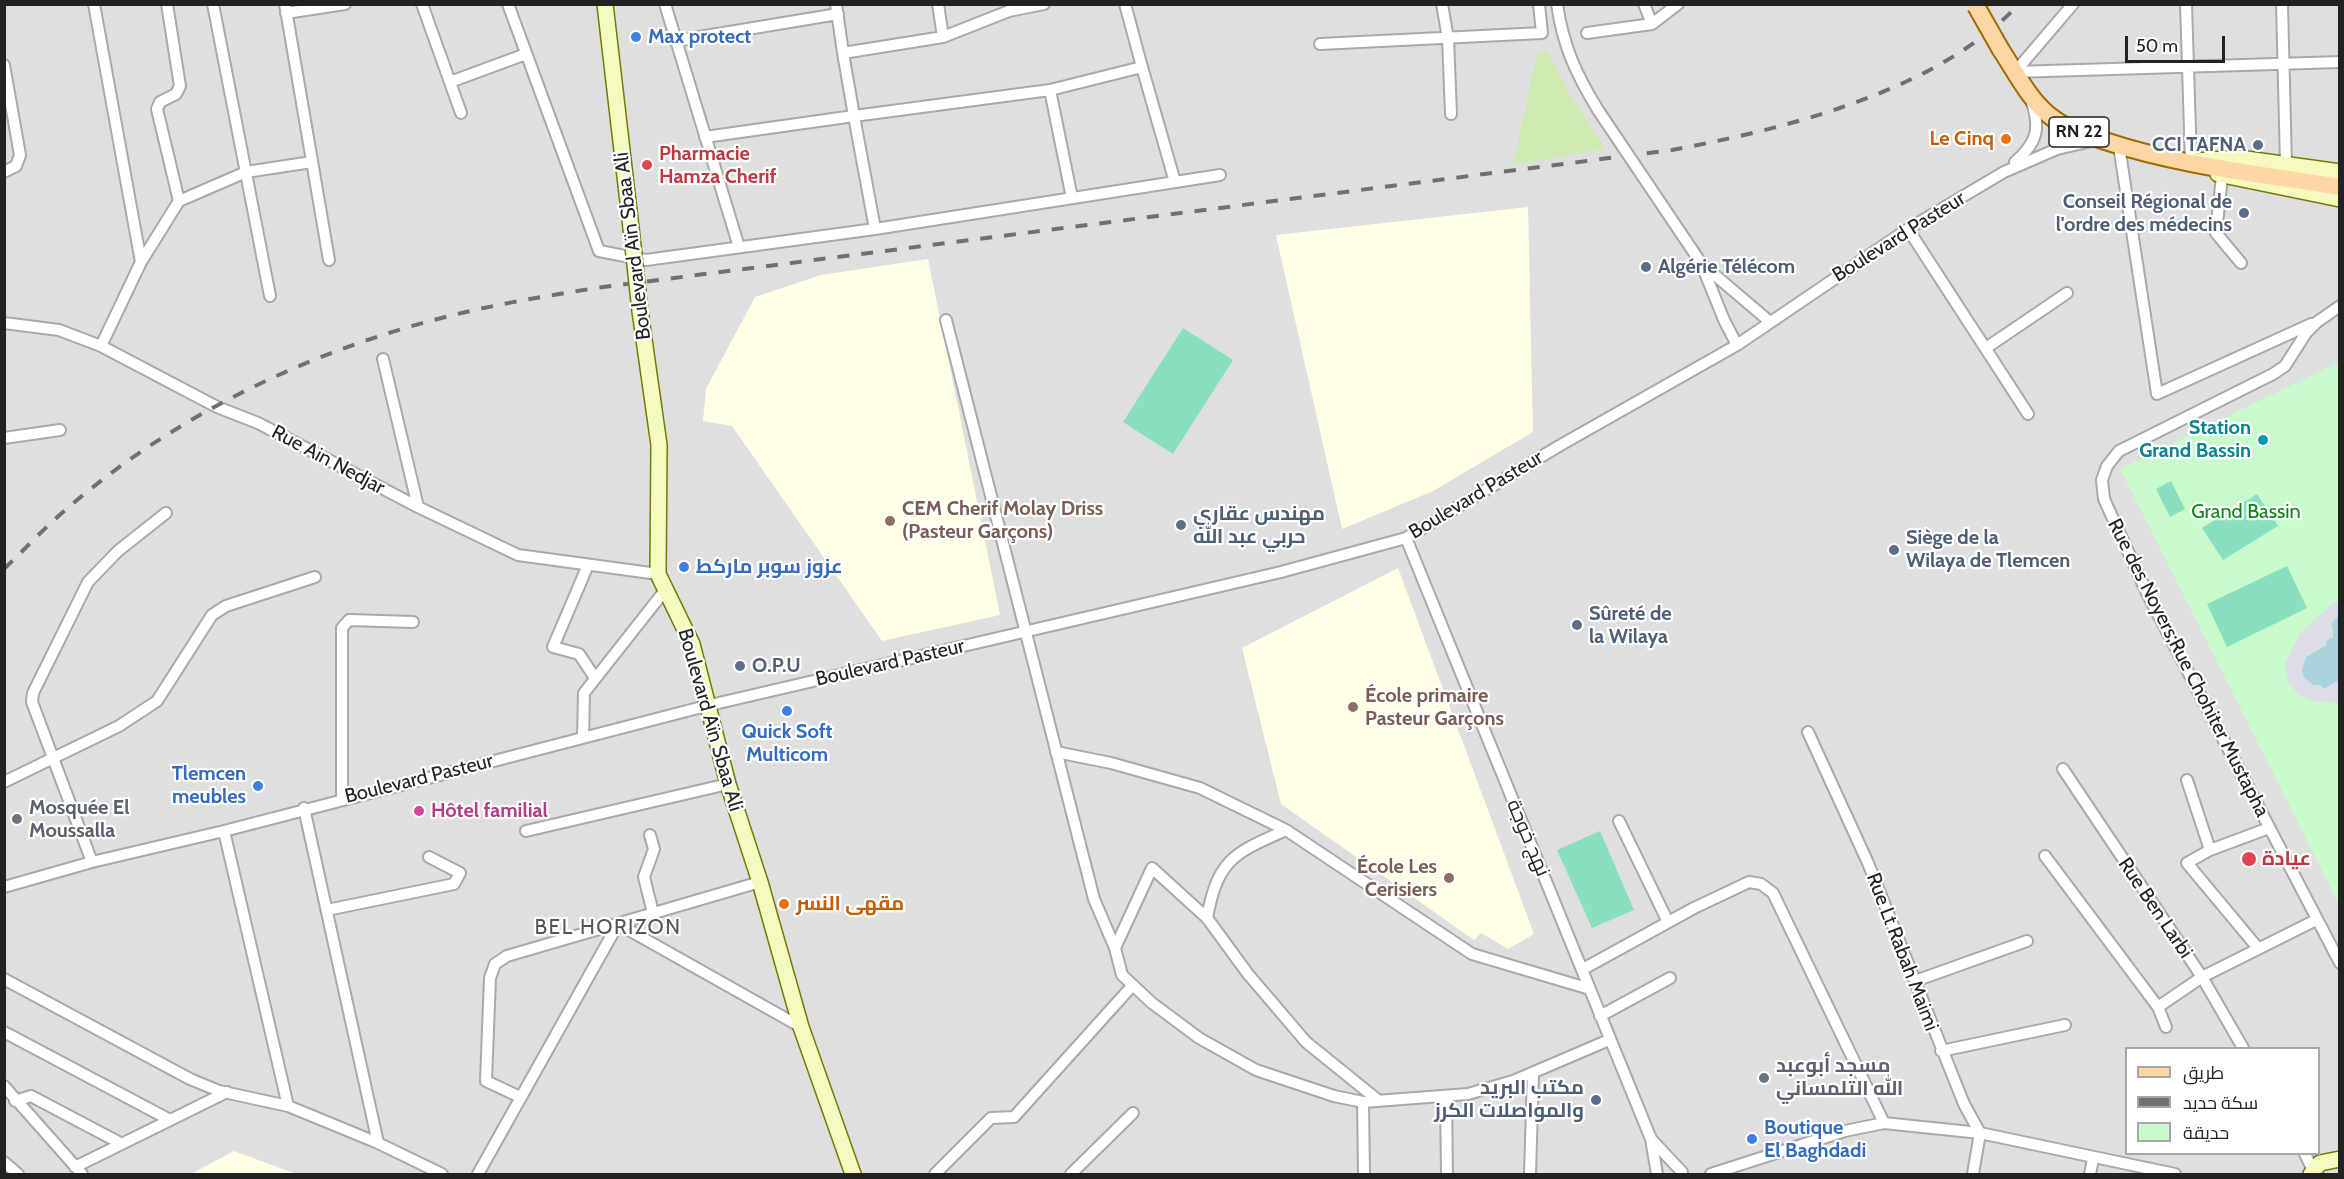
<!DOCTYPE html>
<meta charset="utf-8">
<style>
body{margin:0}
#map{position:relative;width:2344px;height:1179px;overflow:hidden;background:#f2efe9;font-family:Cabin,Cairo,sans-serif}
canvas{display:block}
.frame{position:absolute;inset:0;border:6px solid #222;pointer-events:none}
.legend{position:absolute;left:2125px;top:1047px;width:195px;height:108px;box-sizing:border-box;background:#fff;border:2px solid #a7a7a7;margin:0;padding:8px 10px;list-style:none;font-size:18px;color:#222}
.legend li{display:flex;align-items:center;gap:12px;height:30px}
.legend b{width:30px;border:2px solid #a7a7a7}
.scale{position:absolute;left:2125px;top:36px;width:100px;height:27px;box-sizing:border-box;border:3px solid #222;border-top:0;padding-left:8px;font-size:18px;line-height:21px;white-space:nowrap;color:#222;-webkit-text-stroke:4px #fff;paint-order:stroke}
</style>
<div id="map">
<canvas width="2344" height="1179"></canvas>
<div class="frame"></div>
<ul class="legend">
<li><b style="height:8px;background:#fcd6a4"></b>طريق</li>
<li><b style="height:8px;background:#707070"></b>سكة حديد</li>
<li><b style="height:16px;background:#c8facc"></b>حديقة</li>
</ul>
<div class="scale">50 m</div>
</div>
<script>
const ctx = document.querySelector('canvas').getContext('2d');
ctx.lineJoin = 'round';
function fillPath(path, color) { ctx.fillStyle = color; ctx.fill(path, 'evenodd'); }
function strokePath(path, color, width, dash) { ctx.strokeStyle = color; ctx.lineWidth = width; ctx.lineCap = dash ? 'butt' : 'round'; ctx.setLineDash(dash || []); ctx.stroke(path); }
function drawText(font, color, halo, rows, align = 'center') {
  ctx.font = font + ' Cabin,Cairo,sans-serif'; ctx.lineWidth = 4.5; ctx.setLineDash([]); ctx.textBaseline = 'middle'; ctx.strokeStyle = halo; ctx.fillStyle = color; for (const [text, x, y, turn = 0] of rows) {
    ctx.save(); ctx.translate(x, y); ctx.rotate((+turn || 0) * Math.PI / 180); ctx.textAlign = isNaN(turn) ? turn : align; if (halo) ctx.strokeText(text, 0, 0); ctx.fillText(text, 0, 0); ctx.restore();
  }
}
fillPath(new Path2D(`
 M5,5H2339V1174H5ZM2126,1048H2318V1154H2126Z`), '#e0dfdf');
fillPath(new Path2D(`
 M1528,207L1533,432L1433,491L1342,529L1276,235Z
 M928,259L1000,615L882,641L732,426L703,421L706,389L755,297L821,275Z
 M1398,568L1534,934L1508,949L1481,933L1474,940L1281,804L1242,648Z
 M234,1151L296,1174H191Z`), '#ffffe5');
fillPath(new Path2D(`
 M1548,51L1569,94L1605,149L1513,165L1537,54Z`), '#cdebb0');
fillPath(new Path2D(`
 M2339,362V904L2120,469Z`), '#c8facc');
fillPath(new Path2D(`
 M1183,328L1233,360L1173,454L1123,422Z
 M2171,481L2185,509L2170,517L2156,489Z
 M2257,494L2278,526L2223,560L2202,528Z
 M2287,566L2307,608L2227,647L2207,604Z
 M1600,831L1634,910L1592,928L1557,850Z`), '#88e0be');
fillPath(new Path2D(`
 M2339,602V615L2331,630L2333,637L2328,645L2307,656L2317,685H2321L2323,689L2339,680V704L2310,700L2300,696L2288,682L2285,663L2300,633L2332,604Z`), '#dddde8');
fillPath(new Path2D(`
 M2339,615V680L2323,689L2321,685H2313L2304,677L2302,670L2306,657L2327,645L2326,641L2333,637L2332,623Z`), '#aad3df');
const street = new Path2D(`
 M94,4L141,262L101,346
 M167,4L180,86L176,94L160,102L157,109L179,201
 M213,4L270,296
 M285,4L329,260
 M422,4L461,113
 M508,4L599,251L646,260L875,229L1220,175
 M665,4L739,247
 M836,4L843,53L943,37L938,4
 M1125,4L1142,67
 M1442,4L1448,38L1451,114
 M1557,4C1563,46 1576,74 1598,110
 M1644,4L1652,24
 M2186,4L2191,162
 M2282,4L2286,164
 M286,13L345,4
 M1587,33L1652,24L1678,4
 M943,37L1009,11L1044,4
 M675,41L838,14
 M1320,44L1542,33L1539,4
 M843,53L854,116L1050,90L1072,198
 M4,65L20,155L16,166L4,172
 M2015,72L2340,62
 M2015,72L2073,4
 M450,82L526,54
 M1050,90L1142,67L1175,182
 M705,137L854,116L875,229
 M2119,146L2157,394L2311,324
 M2015,162C2036,144 2041,129 2032,103
 M2222,176L2216,233L2241,263
 M1908,229L2028,414
 M141,262L179,201L246,172L312,162
 M1701,263L1724,320L1737,345
 M1703,265L1769,321
 M2340,306L2317,322L2306,333L2285,366L2273,374L2119,451L2107,466L2102,480L2104,499L2147,593L2340,963
 M946,320L1094,899L1115,948L1122,975L1152,1003L1199,1038L1256,1070L1334,1096L1363,1102L1468,1094L1513,1081L1609,1040
 M4,323L59,330L101,346L217,407L258,423L418,507L518,555L658,574
 M1986,348L2067,293
 M383,359L418,507
 M4,438L60,430
 M1406,538L1651,1139L1657,1174
 M588,565L553,647L579,654L595,678
 M1808,732L1868,863L1964,1104L1980,1133L1973,1174
 M583,737L584,693L666,589
 M1056,752L1111,763L1200,788L1286,830L1472,954L1590,989
 M2063,769L2202,977L2243,1048
 M2187,780L2210,850
 M4,782L119,726L157,701L212,615L226,606L315,577
 M342,799V628L349,620L413,622
 M304,808L378,1143
 M1619,821L1668,922
 M1286,830C1235,853 1218,858 1207,918L1248,974L1306,1042L1379,1101
 M224,831L288,1106
 M526,831L728,784
 M650,835L654,849L644,877L653,913
 M2045,856L2158,1007L2166,1027
 M92,862L32,702L33,693L88,582L118,551L166,513
 M4,887L92,862L224,831L706,706L1281,572L1406,538L1559,446L1737,345L1908,229L2004,172L2057,149L2096,140
 M327,910L454,884L460,873L429,857
 M2257,947L2187,863L2210,850L2269,828
 M1115,948L1152,868L1207,918
 M1583,969L1694,908L1749,882L1761,884L1773,893L1884,1123
 M4,979L190,1079L219,1091L288,1106L378,1143L442,1174
 M1915,981L2027,941
 M2158,1007L2202,977L2316,920
 M1600,1016L1670,978
 M4,1032L170,1120
 M1941,1051L2065,1025
 M4,1086L82,1174
 M1446,1096L1447,1174
 M520,1097L486,1081L490,978L495,964L507,956L760,882
 M15,1101L31,1096L122,1144
 M1363,1102L1364,1174
 M1651,1139L1682,1172
 M2305,1154L2313,1170
 M4,1162L18,1174
 M75,1167L227,1092
 M478,1174L618,924L801,1027
 M935,1174L991,1118L1014,1117L1132,986
 M1071,1174L1133,1113
 M1530,1174L1533,1073
 M1711,1174L1845,1131L1884,1123L1980,1133L2175,1174
 M2090,1174L2093,1159`);
const secondary = new Path2D(`
 M605,4L631,228
 M2196,161L2239,158L2340,172
 M2218,174L2340,199
 M640,311L659,445L658,574L692,644L728,784L760,882L801,1027L853,1174
 M2311,1174L2320,1163L2340,1159`);
const primary = new Path2D(`
 M2001,50C2017,74 2030,102 2054,119C2069,130 2087,135 2105,141C2180,166 2261,174 2340,187`);
strokePath(street, '#a9a9a9', 14);
strokePath(secondary, '#707d05', 18);
strokePath(primary, '#a06b00', 20);
strokePath(street, '#fff', 10);
strokePath(secondary, '#f7fabf', 15);
strokePath(primary, '#fcd6a4', 16);
strokePath(new Path2D(`
 M4,569C26,548 47,525 70,506C182,410 323,345 466,312C509,302 552,295 596,288L1672,150C1785,129 1938,91 2019,4`), '#707070', 4, [12, 12]);
const streetBridge = new Path2D(`
 M1598,110L1701,263`);
const secondaryBridge = new Path2D(`
 M631,228L640,311`);
const primaryBridge = new Path2D(`
 M1976,6L2001,50`);
strokePath(streetBridge, '#a9a9a9', 14, []);
strokePath(secondaryBridge, '#707d05', 18, []);
strokePath(primaryBridge, '#a06b00', 20, []);
strokePath(streetBridge, '#fff', 10);
strokePath(secondaryBridge, '#f7fabf', 15);
strokePath(primaryBridge, '#fcd6a4', 16);
for (const [x, y, r, color] of [
 [636,37,6,"#3f7fe0"],
 [2006,139,6,"#e8710a"],
 [2258,145,6,"#5c6f8a"],
 [647,165,6,"#e0444e"],
 [2244,213,6,"#5c6f8a"],
 [1646,267,6,"#5c6f8a"],
 [2263,440,6,"#0f9aa8"],
 [890,521,6,"#8d6e63"],
 [1181,525,6,"#5c6f8a"],
 [1894,550,6,"#5c6f8a"],
 [684,567,6,"#3f7fe0"],
 [1577,625,6,"#5c6f8a"],
 [740,666,6,"#5c6f8a"],
 [1353,707,6,"#8d6e63"],
 [787,711,6,"#3f7fe0"],
 [258,786,6,"#3f7fe0"],
 [419,811,6,"#d1479c"],
 [17,819,6,"#6b7280"],
 [2249,859,8,"#e0444e"],
 [1449,878,6,"#8d6e63"],
 [784,904,6,"#e8710a"],
 [1764,1078,6,"#6b7280"],
 [1596,1100,6,"#5c6f8a"],
 [1752,1139,6,"#3f7fe0"]
]) { const dot = new Path2D(); dot.arc(x, y, r, 0, 2 * Math.PI); ctx.fillStyle = color; ctx.fill(dot); strokePath(dot, '#fff', 2); }
for (const [x, y, w] of [
 [2079,132,60]
]) { const box = new Path2D(); box.roundRect(x - w / 2, y - 15, w, 30, 4.5); ctx.fillStyle = '#fff'; ctx.fill(box); strokePath(box, '#222', 1.5); }
drawText('bold 18px', '#222', null, [
 ["RN 22",2079,132]
]);
drawText('bold 20px', '#366cbe', '#fff', [
 ["Max protect",648,37],
 ["عزوز سوبر ماركط",696,567],
 ["Quick Soft",787,732,"center"],
 ["Multicom",787,755,"center"],
 ["Tlemcen",246,774,"right"],
 ["meubles",246,797,"right"],
 ["Boutique",1764,1128],
 ["El Baghdadi",1764,1151]
], 'left');
drawText('bold 20px', '#c56008', '#fff', [
 ["Le Cinq",1994,139],
 ["مقهى النسر",796,904,"left"]
], 'right');
drawText('bold 20px', '#4e5e75', '#fff', [
 ["CCI TAFNA",2246,145,"right"],
 ["Conseil Régional de",2232,202,"right"],
 ["l'ordre des médecins",2232,225,"right"],
 ["Algérie Télécom",1658,267],
 ["مهندس عقاري",1193,514],
 ["حربي عبد الله",1193,537],
 ["Siège de la",1906,538],
 ["Wilaya de Tlemcen",1906,561],
 ["Sûreté de",1589,614],
 ["la Wilaya",1589,637],
 ["O.P.U",752,666],
 ["مكتب البريد",1584,1088,"right"],
 ["والمواصلات الكرز",1584,1111,"right"]
], 'left');
drawText('bold 20px', '#be3a42', '#fff', [
 ["Pharmacie",659,154],
 ["Hamza Cherif",659,177],
 ["عيادة",2262,859]
], 'left');
drawText('20px', '#222', '#fff', [
 ["Boulevard Pasteur",1899,237,-32],
 ["Boulevard Aïn Sbaa Ali",633,246,-97],
 ["Rue Ain Nedjar",328,460,28],
 ["Boulevard Pasteur",1476,495,-31],
 ["Boulevard Pasteur",890,663,-13],
 ["Rue des Noyers;Rue Chohiter Mustapha",2188,668,63],
 ["Boulevard Aïn Sbaa Ali",710,720,74],
 ["Boulevard Pasteur",419,779,-14],
 ["نهج خوجة",1528,838,67],
 ["Rue Ben Larbi",2155,908,56],
 ["Rue Lt Rabah Maimi",1902,952,69]
]);
drawText('bold 20px', '#0d838f', '#fff', [
 ["Station",2251,428],
 ["Grand Bassin",2251,451]
], 'right');
drawText('bold 20px', '#785e54', '#fff', [
 ["CEM Cherif Molay Driss",902,509],
 ["(Pasteur Garçons)",902,532],
 ["École primaire",1365,696],
 ["Pasteur Garçons",1365,719],
 ["École Les",1437,867,"right"],
 ["Cerisiers",1437,890,"right"]
], 'left');
drawText('20px', '#0c8416', '#fff', [
 ["Grand Bassin",2246,512]
]);
drawText('bold 20px', '#5b616d', '#fff', [
 ["Mosquée El",29,808],
 ["Moussalla",29,831],
 ["مسجد أبوعبد",1776,1066],
 ["الله التلمساني",1776,1089]
], 'left');
drawText('bold 20px', '#b23c85', '#fff', [
 ["Hôtel familial",431,811]
], 'left');
ctx.letterSpacing = '1.5px';
drawText('21px', '#555', '#fff', [
 ["BEL HORIZON",608,928]
]);
ctx.letterSpacing = '0px';
</script>
